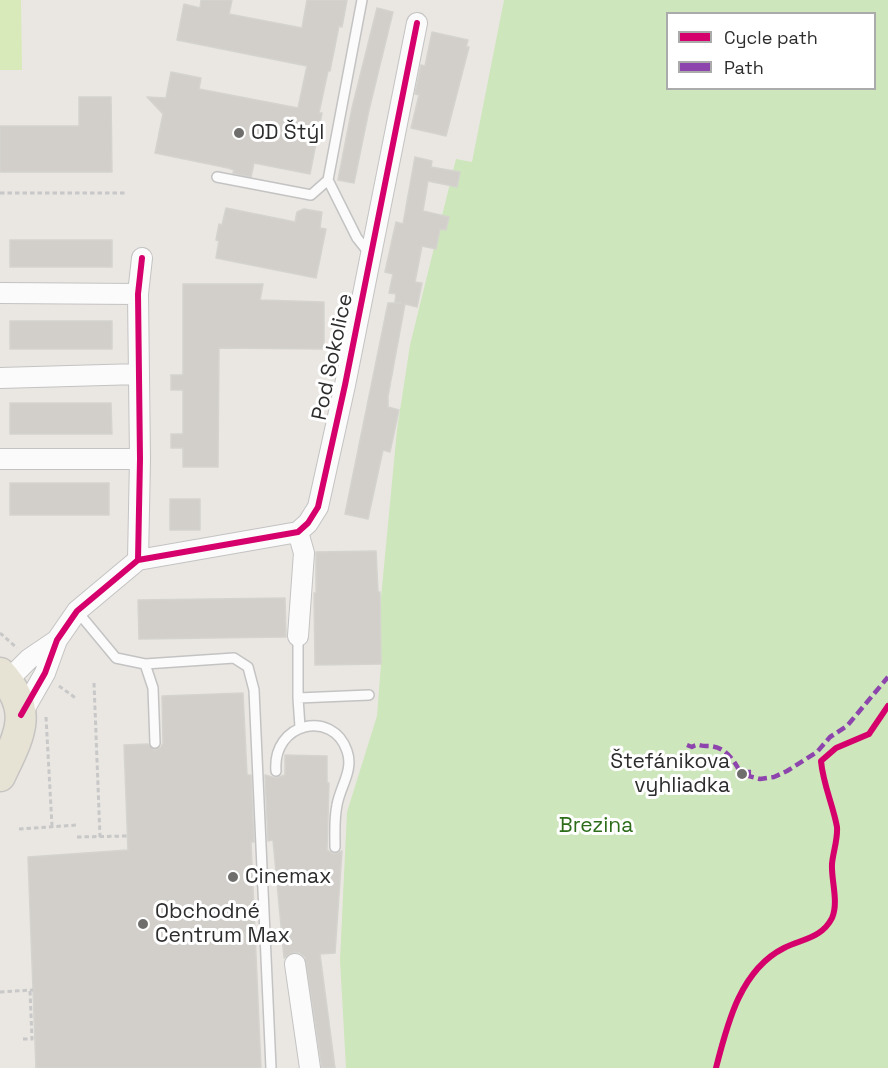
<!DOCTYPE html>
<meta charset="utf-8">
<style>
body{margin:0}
#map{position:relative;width:888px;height:1068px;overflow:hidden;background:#eae7e2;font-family:"Space Grotesk",sans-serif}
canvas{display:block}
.legend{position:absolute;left:666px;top:12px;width:210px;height:78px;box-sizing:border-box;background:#fff;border:2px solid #ababab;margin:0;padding:8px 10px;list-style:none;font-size:18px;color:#2d2d2d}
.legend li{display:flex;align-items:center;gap:12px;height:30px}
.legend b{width:30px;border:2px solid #ababab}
</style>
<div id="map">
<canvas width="888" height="1068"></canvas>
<ul class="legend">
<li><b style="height:8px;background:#d6006c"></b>Cycle path</li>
<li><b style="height:8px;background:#8e44ad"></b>Path</li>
</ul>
</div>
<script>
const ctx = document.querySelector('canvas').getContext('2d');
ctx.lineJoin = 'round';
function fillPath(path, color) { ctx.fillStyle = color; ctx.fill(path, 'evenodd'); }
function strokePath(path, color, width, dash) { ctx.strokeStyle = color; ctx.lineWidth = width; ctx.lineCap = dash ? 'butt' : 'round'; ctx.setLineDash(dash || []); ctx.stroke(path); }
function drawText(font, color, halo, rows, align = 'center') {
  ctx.font = font + ' "Space Grotesk",sans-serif'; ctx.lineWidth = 6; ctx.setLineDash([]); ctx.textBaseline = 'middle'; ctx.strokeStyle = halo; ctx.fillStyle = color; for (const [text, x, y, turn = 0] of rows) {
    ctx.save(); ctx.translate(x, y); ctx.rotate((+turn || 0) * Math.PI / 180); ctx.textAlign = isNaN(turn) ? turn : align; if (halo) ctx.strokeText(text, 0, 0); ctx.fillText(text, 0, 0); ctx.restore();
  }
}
fillPath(new Path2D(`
 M504,0H888V1068H346L340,960L347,812L377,716L381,664L380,608L397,430L410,345L456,159L472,162ZM668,14H874V88H668Z`), '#cde6bb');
fillPath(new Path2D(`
 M0,0H21L22,70H0Z`), '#d8eab9');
const building = new Path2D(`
 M201,0H232L229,14L302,28L307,0H347L342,27L339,26L330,71H328L319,113H322L310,174L254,163L251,177L233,173L234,170L228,168L155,153L163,114L147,97L166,98L171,72L201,78L199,89L298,108L307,66L177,40L184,4L200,8Z
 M377,8L393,12L369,110L354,183L338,180L352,108Z
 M432,32L468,40L466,47H469L446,136L411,128L419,95L415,94L421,65L425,66Z
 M79,97H111L112,172H0V126H79Z
 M415,157L432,161L431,167L460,172L457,187L428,181L423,211L449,217L446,230L440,229L436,249L422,246L415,282L422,283L417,307L405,304L388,396V407L399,410L390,452L383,450L368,519L345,514L388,303H401L395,302L396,294L389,293L393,274L385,272L396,222L403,224Z
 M226,208L295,222L297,212L304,209L322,212L320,228L326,229L316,278L216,258L219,241L216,240L219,224L222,225Z
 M10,240H112V267H10Z
 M183,284H263L260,300L324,302V349L219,348L218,467H183V448H171V434H183V390H171V375H183Z
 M10,321H112V349H10Z
 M10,403H111L112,434H10Z
 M10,483H109V515H10Z
 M170,499H200V530H170Z
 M376,551L378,592H380L381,664L315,665L314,593H316V552Z
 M285,598L286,637L139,639L138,600Z
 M243,693L247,775H251L254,842H251L261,1068H36L28,857L128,850L124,745L148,744L155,750L161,747L163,743L162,696Z
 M285,755L327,756V783H329L327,850L334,854L342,851L335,953L320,954L335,1068H322L305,957L300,953L294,952L284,958L273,840L268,841L265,775L276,778L285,775Z`);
fillPath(building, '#d2cfcb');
strokePath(building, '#d5d3ce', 1.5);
const service = new Path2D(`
 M362,0L328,180L357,238L369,253
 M217,177L311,195L328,180
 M77,611L116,658L145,664L153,688L155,743
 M298,636V698L300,727
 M145,664L234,658L248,667L254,690L271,1068
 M298,698L369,695
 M276,771C272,722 333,709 347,751C354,770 340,787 337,805C334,819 335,833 335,847`);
const minor = new Path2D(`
 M0,293L138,294
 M0,378L139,374
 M0,459H140
 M298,532L304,553L298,636
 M138,560L140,459L138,294L142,258
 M0,679L15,673L29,659L57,640
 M21,715L45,673L57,640L77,611L138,560L298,532L308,523L318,507L345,385L417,23
 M295,964L310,1068`);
const primary = new Path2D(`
 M0,673C35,711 19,736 0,776`);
strokePath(service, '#c4c3c3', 12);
strokePath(minor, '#c4c3c3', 22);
strokePath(primary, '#c6c4c3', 33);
strokePath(new Path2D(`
 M0,193H125
 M0,633L17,648
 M94,683L100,837
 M59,686L77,699
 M46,717L52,826
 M19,829L77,825
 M77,837L128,836
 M0,992L33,990
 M23,1039H32L30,990`), '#c8c8c8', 3, [4.5, 3]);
strokePath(service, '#fcfbfb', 9);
strokePath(minor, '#fcfbfb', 20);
strokePath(primary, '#e7e3d4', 30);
strokePath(new Path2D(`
 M687,745L692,747C698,743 699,746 706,746C723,745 733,758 740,772H752
 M745,775L760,779L774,777L787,771L817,752L830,737L847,726L888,677`), '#8e44ad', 4.5, [9, 4.5]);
strokePath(new Path2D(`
 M138,560L140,459L138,294L142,258
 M21,715L45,673L57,640L77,611L138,560L298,532L308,523L318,507L345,385L417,23
 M716,1068C727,1025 740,970 784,948C802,939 822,938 832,918C839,902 831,880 832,864C833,852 838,839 837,827C833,805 823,784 821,761L836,748L869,734L888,706`), '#d6006c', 6);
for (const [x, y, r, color] of [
 [239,133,6,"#6f6e6c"],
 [742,774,6,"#6f6e6c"],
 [233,877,6,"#6f6e6c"],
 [143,924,6,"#6f6e6c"]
]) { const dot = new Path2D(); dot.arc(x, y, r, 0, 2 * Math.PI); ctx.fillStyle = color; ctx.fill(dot); strokePath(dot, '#fff', 2); }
drawText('21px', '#2d2d2d', '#fff', [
 ["OD Štýl",251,133],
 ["Štefánikova",730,762,"right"],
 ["vyhliadka",730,786,"right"],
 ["Cinemax",245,877],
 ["Obchodné",155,912],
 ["Centrum Max",155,936]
], 'left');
drawText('21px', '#2d2d2d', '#fff', [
 ["Pod Sokolice",333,357,-78]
]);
drawText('21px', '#2d6d1a', '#fff', [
 ["Brezina",596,826]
]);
</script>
